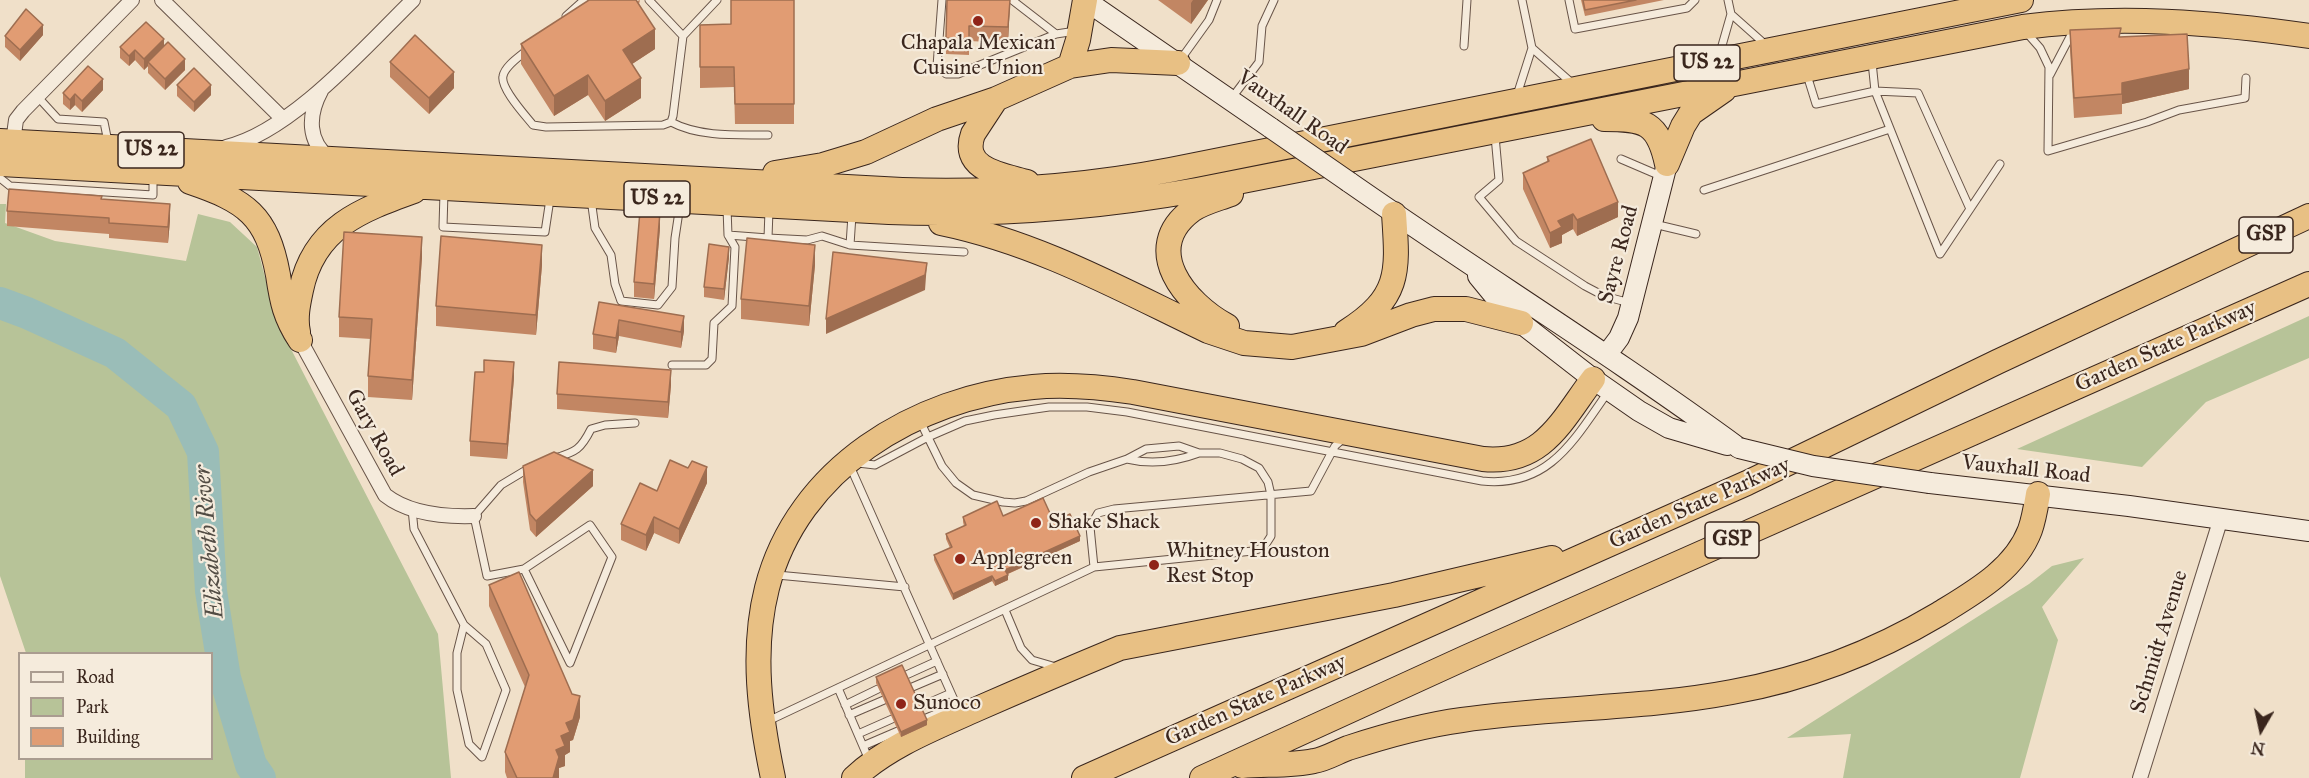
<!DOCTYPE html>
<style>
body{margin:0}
#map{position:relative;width:2309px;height:778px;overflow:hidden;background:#f0e0c9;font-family:"IM FELL Great Primer",serif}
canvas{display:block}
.legend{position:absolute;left:18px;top:652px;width:195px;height:108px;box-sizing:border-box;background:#f5ebdc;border:2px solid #aa9c90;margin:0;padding:8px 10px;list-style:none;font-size:18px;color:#3a261d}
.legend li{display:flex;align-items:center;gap:12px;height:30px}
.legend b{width:30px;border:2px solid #aa9c90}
.north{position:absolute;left:2231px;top:700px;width:60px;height:60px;-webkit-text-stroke:4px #f5ebdc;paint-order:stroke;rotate:189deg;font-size:16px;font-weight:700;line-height:24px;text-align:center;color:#3a261d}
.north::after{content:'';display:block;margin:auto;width:21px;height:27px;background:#3a261d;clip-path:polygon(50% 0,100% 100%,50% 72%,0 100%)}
</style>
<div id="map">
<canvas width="2309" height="778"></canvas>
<ul class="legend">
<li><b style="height:8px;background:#f5ebdc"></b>Road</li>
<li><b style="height:16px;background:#b7c398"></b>Park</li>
<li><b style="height:16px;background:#e19c73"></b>Building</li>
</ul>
<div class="north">N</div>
</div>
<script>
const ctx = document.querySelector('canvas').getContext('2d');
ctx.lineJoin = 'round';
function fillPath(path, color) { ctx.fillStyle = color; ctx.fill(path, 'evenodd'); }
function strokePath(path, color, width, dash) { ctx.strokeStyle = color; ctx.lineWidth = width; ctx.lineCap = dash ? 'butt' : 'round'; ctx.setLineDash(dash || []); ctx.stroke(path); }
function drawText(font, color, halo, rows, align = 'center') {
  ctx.font = font + ' "IM FELL Great Primer",serif'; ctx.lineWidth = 4.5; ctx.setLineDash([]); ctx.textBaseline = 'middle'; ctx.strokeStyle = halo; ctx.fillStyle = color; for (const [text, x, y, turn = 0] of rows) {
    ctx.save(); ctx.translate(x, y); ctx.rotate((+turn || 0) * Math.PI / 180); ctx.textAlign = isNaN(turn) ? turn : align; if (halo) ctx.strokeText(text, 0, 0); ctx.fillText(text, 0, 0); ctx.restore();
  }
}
fillPath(new Path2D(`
 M0,204H6L5,223L55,241L186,261L198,214L230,222L257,247L277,322L438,634L451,778H25V759L212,758V654L26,653L0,576Z
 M2309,316V358L2206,402L2142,467L2017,449Z
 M2084,558L2042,607L2058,640L2020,778H1843L1851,734L1787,738L2029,584L2052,566Z`), '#b7c398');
strokePath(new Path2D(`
 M0,303L27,313L115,353L181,406L203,452L211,591L225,678L251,765L260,778`), '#9abdb8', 32);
const lane = new Path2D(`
 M649,0L683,36
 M942,0L937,66L946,74H958L1056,34L1076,31
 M1012,0L1056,34
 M1569,0L1575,29L1687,8L1695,0
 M1731,14L1767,46
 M566,16L584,0
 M2026,32L2040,48L2049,67L2048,151L2147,122L2179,110L2245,98L2246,78
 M1464,46L1467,0
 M1532,48L1574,85
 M526,51C519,57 505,66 503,76C500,88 525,115 533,125L546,127L663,125L671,122L673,116L683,36L717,0
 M1719,56L1731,14L1728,0
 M1181,59L1209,20L1217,0
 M1872,62L1875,91L1918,93L1970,209
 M1807,75L1816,104L1875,91L1940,254L2000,164
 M2050,75L2074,29
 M1517,95L1532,48L1522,0
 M37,96L58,119L104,122L108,142
 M1231,99L1259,62L1262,26L1274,0
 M671,122C699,137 736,135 768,135
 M1495,136L1499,180L1479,197L1516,241L1585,286L1604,296L1630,303
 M1621,159L1663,177
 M0,178L10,186L153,195V175
 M1704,190L1890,129
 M444,192L443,227L545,232L550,199
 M591,199L595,228L611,255L615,284L621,301L658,305L672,287L675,238L680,205
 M852,215L850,245L964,252
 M1654,224L1696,234
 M728,235L768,238L769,210
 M768,238L807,240L822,236L850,245
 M672,365H706L712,359L714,323L732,306L735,247L728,235L727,208
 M555,458C576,452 581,449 591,429L605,425L635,423
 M1127,459C1152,465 1175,462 1199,453
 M858,463L875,465L928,437L965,421L994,415L1049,407H1087L1127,412L1482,481C1549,488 1574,440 1608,392
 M850,466L959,711
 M412,509L414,529L464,625L486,644L506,690L482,757L469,744L457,690V653L464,625
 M1094,567L1090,527L1098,513L1114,509L1311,491L1335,446L1344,438
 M524,569L570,663L612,557L590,525L524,569L487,576L474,516L501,485L531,467
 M777,575L905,587
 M1005,610L1021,648L1032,660L1056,667
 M904,676L937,661
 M838,688L869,760
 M910,688L943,674
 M845,705L878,689
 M919,707L951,693
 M849,715L884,700
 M924,719L957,705
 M768,721L1094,567L1253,551L1264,547L1271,536V495L1268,482L1259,468L1242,459L1220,453H1199L1179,446L1146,449L1127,459L1089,472L1026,501L1015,503L1003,502L973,495L956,483L942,466L920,421
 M858,734L892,719
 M863,746L898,731`);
const street = new Path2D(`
 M162,0L282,118
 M321,91C308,115 307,141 330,159
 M13,142L16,120L23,111L132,0
 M226,147C291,132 365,47 413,0
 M300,340L385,495C409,514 444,517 474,516
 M2140,778L2221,518`);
const secondary = new Path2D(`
 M1085,0L1271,128
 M1349,182C1478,272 1612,355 1739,448
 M1478,276L1501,304L1521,323L1593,379L1639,411L1669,428L1727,445
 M1607,354L1619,338L1628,318L1667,164
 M1930,483L2129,506L2309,531`);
const highway = new Path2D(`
 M1070,66L1078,40L1085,0
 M996,99L973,134C960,170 1003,175 1027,182
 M1604,119C1645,119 1658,122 1667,164
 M0,141L902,190C992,193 1081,187 1170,170L2021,0
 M0,164L889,212C993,216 1095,208 1197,190L2023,27C2118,15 2214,22 2309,36
 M1667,164L1683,126L1691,113L1724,90
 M775,173L823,165L866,152L937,119L996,99L1070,66L1111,60L1178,63
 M190,182C246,201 267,215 278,275C282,302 285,317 300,340
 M941,223C1038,243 1120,289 1208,331L1244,343L1292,347L1361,334L1411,315L1434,309H1466L1521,323
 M1227,326C1186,304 1139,249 1192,210C1204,202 1218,199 1231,194
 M298,332C295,318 298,304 301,290C314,227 361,210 414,191
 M1346,332C1401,297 1398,272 1394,214
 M1242,766C1265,764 1292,766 1314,761C1326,759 1337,752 1348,748C1385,736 1424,725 1462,720C1552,707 1643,709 1732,692C1805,679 1875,652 1939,614C1973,593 2015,570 2030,530C2034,519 2036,506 2038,494
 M773,778C760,716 751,651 767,588C797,469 916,397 1033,387C1066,384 1100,387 1133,392L1483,459C1543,465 1562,420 1593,379
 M854,778C888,746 935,728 977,709C1025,688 1072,668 1120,648L1394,595L1552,558
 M1084,778L1747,483L1997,362L2309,216
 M1202,778L1467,657L2309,284`);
strokePath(lane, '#685448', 9);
strokePath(street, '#685448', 16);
strokePath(secondary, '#3a261d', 22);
strokePath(highway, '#3a261d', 26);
strokePath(lane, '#f5ebdc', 7);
strokePath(street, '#f5ebdc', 14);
strokePath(secondary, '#f5ebdc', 20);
strokePath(highway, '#e8c084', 24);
const secondaryBridge = new Path2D(`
 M1271,128L1349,182
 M1739,448L1813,466L1930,483`);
strokePath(secondaryBridge, '#3a261d', 22, []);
strokePath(secondaryBridge, '#f5ebdc', 20);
fillPath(new Path2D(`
 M640,0L639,4L655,49L632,64L641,98L605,121L588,95L554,116L521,64V44Z
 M794,0V124H735L734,87L700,88V25L731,24Z
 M1010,0L1008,43L969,41V55L946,54V38Z
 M1158,0H1208L1191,24Z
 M1581,0H1664L1585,16Z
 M2070,30L2121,37L2189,89L2122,104V114L2074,118L2070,50Z
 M43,35L20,61L5,47V36Z
 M164,46L185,70L165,90L148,73V66L144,70L135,60L129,66L120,58V47Z
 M390,62L454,88L429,114L390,77Z
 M177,85L211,95L194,112L177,96Z
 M103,90L82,112L75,105L70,110L63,104V93Z
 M1547,157L1618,217L1577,236L1573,229L1562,235V243L1550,248L1523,189V173L1547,162Z
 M102,199L170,220L168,243L109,238V234L7,226V211Z
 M660,228L654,299L634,297V282Z
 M422,257L412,400L368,397V376L371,339L339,337V317Z
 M729,257L724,300L704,297V287Z
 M542,265L536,335L436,326V306Z
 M815,265L809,326L741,319V299Z
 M599,302L684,331L681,348L619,336L616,353L593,349V334Z
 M514,378L507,459L470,456V441Z
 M671,385L668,418L557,409V394Z
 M523,466L593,486L536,537L530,530L523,482Z
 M707,483L679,544L654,533L646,551L621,540V524L657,491Z
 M1003,516L1054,522L1080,541L1008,574V580L995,586L992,581L953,600L934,560V555L950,548L946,539V534L964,526L963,522V517Z
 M489,585L580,717L573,740L570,741V752L565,755V766L559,768V778H507L505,772V752L525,687L489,606Z
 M876,677L927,725L901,737L876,683Z`), '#c28663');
fillPath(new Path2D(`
 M1010,0L1008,43V27Z
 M1193,0H1208L1191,24V3Z
 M43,25V35L20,61V50Z
 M655,29V49L623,70V50Z
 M164,39V50L148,62V66L144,70V59Z
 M135,50V60L129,66V56Z
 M185,59V70L165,90V79Z
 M2189,69V89L2122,104V114V83Z
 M454,72V88L429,114V98Z
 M588,75V95L554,116V96Z
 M641,78V98L605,121V101Z
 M103,79V90L82,112V101Z
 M211,85V95L194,112V102Z
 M75,94V105L70,110V100Z
 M1618,202V217L1577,236V220Z
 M170,204V220L168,243V227Z
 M660,212V228L654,299V284Z
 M1573,214V229L1562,235V243L1550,248V233L1558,221Z
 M422,237V257L412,400V380Z
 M542,245V265L536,335V315Z
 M815,245V265L809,326V306Z
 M729,247V257L724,300V289Z
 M927,263L925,290L826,334V319Z
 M684,316V331L681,348V332Z
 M619,320V336L616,353V338Z
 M514,362V378L507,459V444Z
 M671,370V385L668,418V402Z
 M707,467V483L679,544V529Z
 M593,470V486L536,537V521Z
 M654,517V533L646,551V535Z
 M1080,536V541L1005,575V570Z
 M1008,575V580L995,586V581Z
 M992,576V581L953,600V594Z
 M580,696V717L573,740L570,741V752L565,755V766L559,768V778H553L556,750L566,723Z
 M927,720V725L901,737V732Z`), '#9e6d50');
const building = new Path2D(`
 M589,0H636L655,29L623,50L641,78L605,101L588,75L554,96L521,44Z
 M731,0H794V104H735L734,67H700V25L731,24Z
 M947,0H1010L1008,27L969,26V39L946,38Z
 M1583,0H1636L1585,10Z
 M26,9L43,25L20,50L5,36Z
 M146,22L164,39L144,59L135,50L129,56L120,47Z
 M2121,28L2119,37L2187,34L2189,69L2122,83V94L2074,98L2070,30Z
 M415,35L454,72L429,98L390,62Z
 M168,42L185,59L165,79L148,62Z
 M88,66L103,79L82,101L75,94L70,100L63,93Z
 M194,68L211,85L194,102L177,85Z
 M1591,139L1618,202L1577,220L1573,214L1558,221L1562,227L1550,233L1523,173L1549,161L1547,157Z
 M9,189L102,196L101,199L170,204L168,227L109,223V218L7,211Z
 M640,211L660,212L654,284L634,282Z
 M344,232L422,237L412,380L368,376L372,319L339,317Z
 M441,236L542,245L536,315L436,306Z
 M747,238L815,245L809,306L741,299Z
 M709,244L729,247L724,289L704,287Z
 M833,252L927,263L925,275L826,319Z
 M599,302L684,316L681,332L619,320L616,338L593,334Z
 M484,360L514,362L507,444L470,441L475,372H484Z
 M559,362L671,370L668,402L557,394Z
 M554,452L593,470L536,521L530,514L523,466Z
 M670,460L688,468L692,461L707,467L679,529L654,517L646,535L621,524L640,483L657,491Z
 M1043,498L1054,522L1070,514L1080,536L1005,570L1008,575L995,581L992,576L953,594L934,555L952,547L946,534L966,525L963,517L997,501L1003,516Z
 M519,572L572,694L580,696L573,720L566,723L570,732L561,736L565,746L556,750L559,757L553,778H517L505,752L529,675L489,585Z
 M902,665L927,720L901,732L876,677Z`);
fillPath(building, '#e19c73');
strokePath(building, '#9e6d50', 1.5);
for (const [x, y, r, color] of [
 [978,21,6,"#8f2418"],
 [1036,523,6,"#8f2418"],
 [960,559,6,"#8f2418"],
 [1154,565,6,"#8f2418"],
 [901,704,6,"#8f2418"]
]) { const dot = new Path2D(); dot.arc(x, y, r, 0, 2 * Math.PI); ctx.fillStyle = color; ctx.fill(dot); strokePath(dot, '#f5ebdc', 2); }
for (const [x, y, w] of [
 [1707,63,66],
 [151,150,66],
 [657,199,66],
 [2266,235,54],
 [1732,540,54]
]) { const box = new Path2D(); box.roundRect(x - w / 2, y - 18, w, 36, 4.5); ctx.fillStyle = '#f5ebdc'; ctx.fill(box); strokePath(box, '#3a261d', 1.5); }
drawText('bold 21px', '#3a261d', null, [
 ["US 22",1707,63],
 ["US 22",151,150],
 ["US 22",657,199],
 ["GSP",2266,235],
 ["GSP",1732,540]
]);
drawText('22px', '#3a261d', '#f5ebdc', [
 ["Chapala Mexican",978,44,"center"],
 ["Cuisine Union",978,69,"center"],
 ["Shake Shack",1048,523],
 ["Whitney Houston",1166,552],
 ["Rest Stop",1166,577],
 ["Applegreen",972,559],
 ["Sunoco",913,704]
], 'left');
drawText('22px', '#3a261d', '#f5ebdc', [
 ["Vauxhall Road",1292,113,35],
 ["Sayre Road",1619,255,-75],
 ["Garden State Parkway",2166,347,-24],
 ["Gary Road",374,433,61],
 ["Vauxhall Road",2026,470,6],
 ["Garden State Parkway",1700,504,-24],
 ["Schmidt Avenue",2160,642,-73],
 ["Garden State Parkway",1256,701,-24]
]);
drawText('italic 24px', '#524c44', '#f5ebdc', [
 ["Elizabeth River",210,542,-95]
]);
</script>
